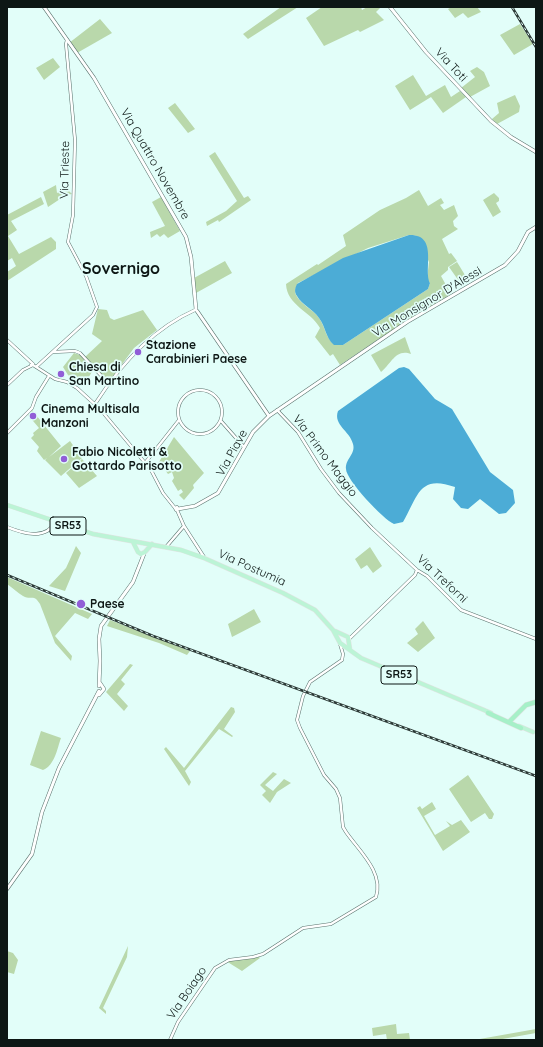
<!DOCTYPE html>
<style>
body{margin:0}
#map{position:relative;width:543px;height:1047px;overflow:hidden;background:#e2fef9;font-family:Quicksand,sans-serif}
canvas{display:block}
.frame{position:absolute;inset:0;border:8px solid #0d1715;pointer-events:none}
</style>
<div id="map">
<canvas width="543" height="1047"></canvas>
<div class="frame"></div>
</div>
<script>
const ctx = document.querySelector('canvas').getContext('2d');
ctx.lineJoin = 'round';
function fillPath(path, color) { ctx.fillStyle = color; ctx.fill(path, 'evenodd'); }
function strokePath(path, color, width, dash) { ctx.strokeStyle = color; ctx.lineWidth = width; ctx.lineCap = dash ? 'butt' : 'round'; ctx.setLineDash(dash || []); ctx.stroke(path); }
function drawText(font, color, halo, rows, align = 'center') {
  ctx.font = font + ' Quicksand,sans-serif'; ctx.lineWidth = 3.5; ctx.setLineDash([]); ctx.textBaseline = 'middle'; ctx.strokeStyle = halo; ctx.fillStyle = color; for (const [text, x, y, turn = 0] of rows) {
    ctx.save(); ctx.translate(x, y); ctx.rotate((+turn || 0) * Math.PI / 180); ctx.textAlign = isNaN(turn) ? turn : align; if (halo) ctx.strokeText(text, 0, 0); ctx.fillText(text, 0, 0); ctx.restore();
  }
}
fillPath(new Path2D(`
 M281,7H298L248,39L243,34Z
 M322,7H361L362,10L367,7H381L376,12L384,20L360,32L358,30L324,46L306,18Z
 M452,7H477L481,12L468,18L463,13L455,18L448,9Z
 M100,19L112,33L77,53L69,43Z
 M520,24L533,44L514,55L500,35Z
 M53,58L60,67L44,80L36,68Z
 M477,67L484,72L490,86L470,97L461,88L475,77L470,71Z
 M413,75L426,96L445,85L451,97L460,91L466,97L443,113L431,97L410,110L395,86Z
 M515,95L520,106L519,112L497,124L492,119L499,113L497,103Z
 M175,103L195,129L188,133L168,108Z
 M215,152L244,198L248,196L251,200L219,222L218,220L207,226L206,222L226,211L237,201L209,156Z
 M56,185L57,193L66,188L72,194L66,195L48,207L43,192Z
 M419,190L428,206L441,198L444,203L440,205L444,210L454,205L458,216L453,221L454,226L458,229L442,239L449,254L451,253L457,261L448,267V270L441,276L451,294L409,319L340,365L333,354L330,356L315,337L320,328C311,311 287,306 286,284L317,264L318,265L346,246L343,235L380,210L406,198ZM409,235L417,236L429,262L427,279L430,283L428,289L343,345H335C325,338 326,328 319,318C313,309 301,305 296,295C294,291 296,287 298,283L368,248Z
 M494,193L499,198V201L496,203L501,212L493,217L483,200Z
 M41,197L44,204L11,221L17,230L8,236L19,254L51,237L56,242V249L7,281V272L16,266L12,258L7,261V215Z
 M161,197L180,231L168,238L164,234L160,237L157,234L151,238L150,232L165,226L152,202Z
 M225,261L232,273L196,293L194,278Z
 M457,262L468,280L461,284L449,267Z
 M98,309L107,310L110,318L114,320L143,310L157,330L134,348L109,382L85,357L102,341L92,334Z
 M405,337L411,354C396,348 391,364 381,372L371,355Z
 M74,353L80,355L93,370L87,380L84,378L79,383L68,375L63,367Z
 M32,410L61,446L49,457L70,441L82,458L61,476L45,460L47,458L44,460L37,451L39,447L31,438L34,435L33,433L39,428L28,415Z
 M174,437L204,473L193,485L194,488L184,500L179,495L183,492L181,489L178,491L172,481L174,478L172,472L168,474L159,462Z
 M82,459L97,476L79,488L66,473Z
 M76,546L81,553L65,591L49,586L66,568Z
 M370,547L382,566L373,573L367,565L361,569L355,559Z
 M7,577L92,614L88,619L75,613L55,636L72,656L71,661L55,643L40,604C33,593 32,601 23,596C18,593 13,588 7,584Z
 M254,609L261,622L232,637L228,624Z
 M110,620L190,651L187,655L159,643L107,626Z
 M423,621L435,638L418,652L407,643L418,634L415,629Z
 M130,664L133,665L121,680L125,684L117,694L128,706L124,711L106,692Z
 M231,707L234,708L235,712L224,729L233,736L232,737L219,729L185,771L191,782L189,786L164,749L166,747L184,768Z
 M41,731L61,738C57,749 55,765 43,770L30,765Z
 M273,772L277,774L265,785L273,791L284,779L291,783L277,792L270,803L262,795L266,791L260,785Z
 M468,775L494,814L492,819H489L485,813L471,822L449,789Z
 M432,802L436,809L424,816L435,835L450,826L446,821L452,825L461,820L470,832L443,851L417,808L420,806L422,809Z
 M128,946L127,957L103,1008L106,1011V1014L99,1008Z
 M7,951L13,953L18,960L14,974L7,972Z
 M259,957L260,958L242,971L226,961Z
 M396,1024L397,1034L409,1033L410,1040H387L386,1034L373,1036L372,1028Z
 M536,1029V1033L497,1040H474Z`), '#b9d8ab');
fillPath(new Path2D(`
 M409,235C439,234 423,270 430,283L428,289L343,345H334C325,337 326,327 319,318C313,309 302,305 297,296C294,292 295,288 297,284L343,258Z
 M404,367L409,369L435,399L452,409L490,472L513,490L515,503L506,513L499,514L480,499L468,509L461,508L453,499L455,487C419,474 418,496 403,522L394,524C384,520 346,480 346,469C345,459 356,454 353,444C350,431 333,425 338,411L399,368Z`), '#4cacd6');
const tertiary = new Path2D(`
 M7,340L33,364
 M53,352L75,351L80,353L109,384
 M33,365L55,379L67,382L77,388L100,409L151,470L163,493L175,508
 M36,367L93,315L97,307L86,276L68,242L73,215L75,140L66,44L67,40
 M7,385L23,370L33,365H31
 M178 412a22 22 0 1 1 44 0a22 22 0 1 1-44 0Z
 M95,404C120,365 152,329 195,310
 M277,410L298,432L321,469L339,493L372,528L417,570L427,576L461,610L536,639
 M221,421L244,447
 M7,433L32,408L36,397L49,376
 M145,463L179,420
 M177,507L178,509L176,510L175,508Z
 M177,510L184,526L204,557
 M7,527C22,533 46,541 55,522
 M166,547L184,526
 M349,639L415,575L417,570
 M170,1040L178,1022L215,968L229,960L253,957L263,954L303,928L331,924L376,897C384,872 359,851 346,832L343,827L340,798L336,789L324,775L300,728L297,720L303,696L310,682L342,660L343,654L340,644`);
const secondary = new Path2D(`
 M44,7L94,78L186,237L191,257L196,309
 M390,7L426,52L491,121L511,137L536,152
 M197,311L269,416
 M178,509L195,506L218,493L253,432L269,416L407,322L505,265L518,251L528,232L536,227
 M99,686L100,661L99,639L101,626L133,582L144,554
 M99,695L104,689L100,683
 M7,889L32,854L42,812L59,768L99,691`);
const primary = new Path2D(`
 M7,505L93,534L181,550L204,558L283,593L315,610L333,630L340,643L361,658L491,713
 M133,542L138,552L141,554L145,552L152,544
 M335,631L348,637L350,650
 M519,726L533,732`);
const trunk = new Path2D(`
 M488,713L521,728
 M509,722L526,705L536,702`);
strokePath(tertiary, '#5a736e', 3.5);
strokePath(secondary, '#5a736e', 4);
strokePath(primary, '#e2e3e3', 5);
strokePath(trunk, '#e2e3e3', 5.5);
strokePath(tertiary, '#fff', 2.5);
strokePath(secondary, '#fff', 3);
strokePath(primary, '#bcf4d6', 4);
strokePath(trunk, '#a6f0c8', 4.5);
const rail = new Path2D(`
 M512,7L536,47
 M7,575L153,636L536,776`);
strokePath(rail, '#2d3a37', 2.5);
strokePath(rail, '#e2fef9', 1, [3]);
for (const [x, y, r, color] of [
 [138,352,4,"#915ed7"],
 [61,374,4,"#915ed7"],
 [33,416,4,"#915ed7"],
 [64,459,4,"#915ed7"],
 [81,604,5,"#915ed7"]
]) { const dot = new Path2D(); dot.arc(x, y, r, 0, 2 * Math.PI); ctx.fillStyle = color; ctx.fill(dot); strokePath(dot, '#e2fef9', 1.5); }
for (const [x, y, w] of [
 [68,526,36],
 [399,675,36]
]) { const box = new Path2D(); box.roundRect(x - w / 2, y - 9, w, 18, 3); ctx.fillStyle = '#e2fef9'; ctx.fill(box); strokePath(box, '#0d1715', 1); }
drawText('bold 11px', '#0d1715', null, [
 ["SR53",68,526],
 ["SR53",399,675]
]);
drawText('12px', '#0d1715', '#e2fef9', [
 ["Via Toti",451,65,47],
 ["Via Quattro Novembre",155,164,60],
 ["Via Trieste",65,170,-89],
 ["Via Monsignor D'Alessi",427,302,-31],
 ["Via Piave",232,453,-61],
 ["Via Primo Maggio",325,456,53],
 ["Via Postumia",252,568,24],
 ["Via Treforni",442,579,43],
 ["Via Boiago",187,993,-56]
]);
drawText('bold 12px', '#0d1715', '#e2fef9', [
 ["Stazione",146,345],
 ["Carabinieri Paese",146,359],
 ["Chiesa di",69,367],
 ["San Martino",69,381],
 ["Cinema Multisala",41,409],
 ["Manzoni",41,423],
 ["Fabio Nicoletti &",72,452],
 ["Gottardo Parisotto",72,466],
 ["Paese",90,604]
], 'left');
drawText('bold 16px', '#0d1715', '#e2fef9', [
 ["Sovernigo",121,269]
]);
</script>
